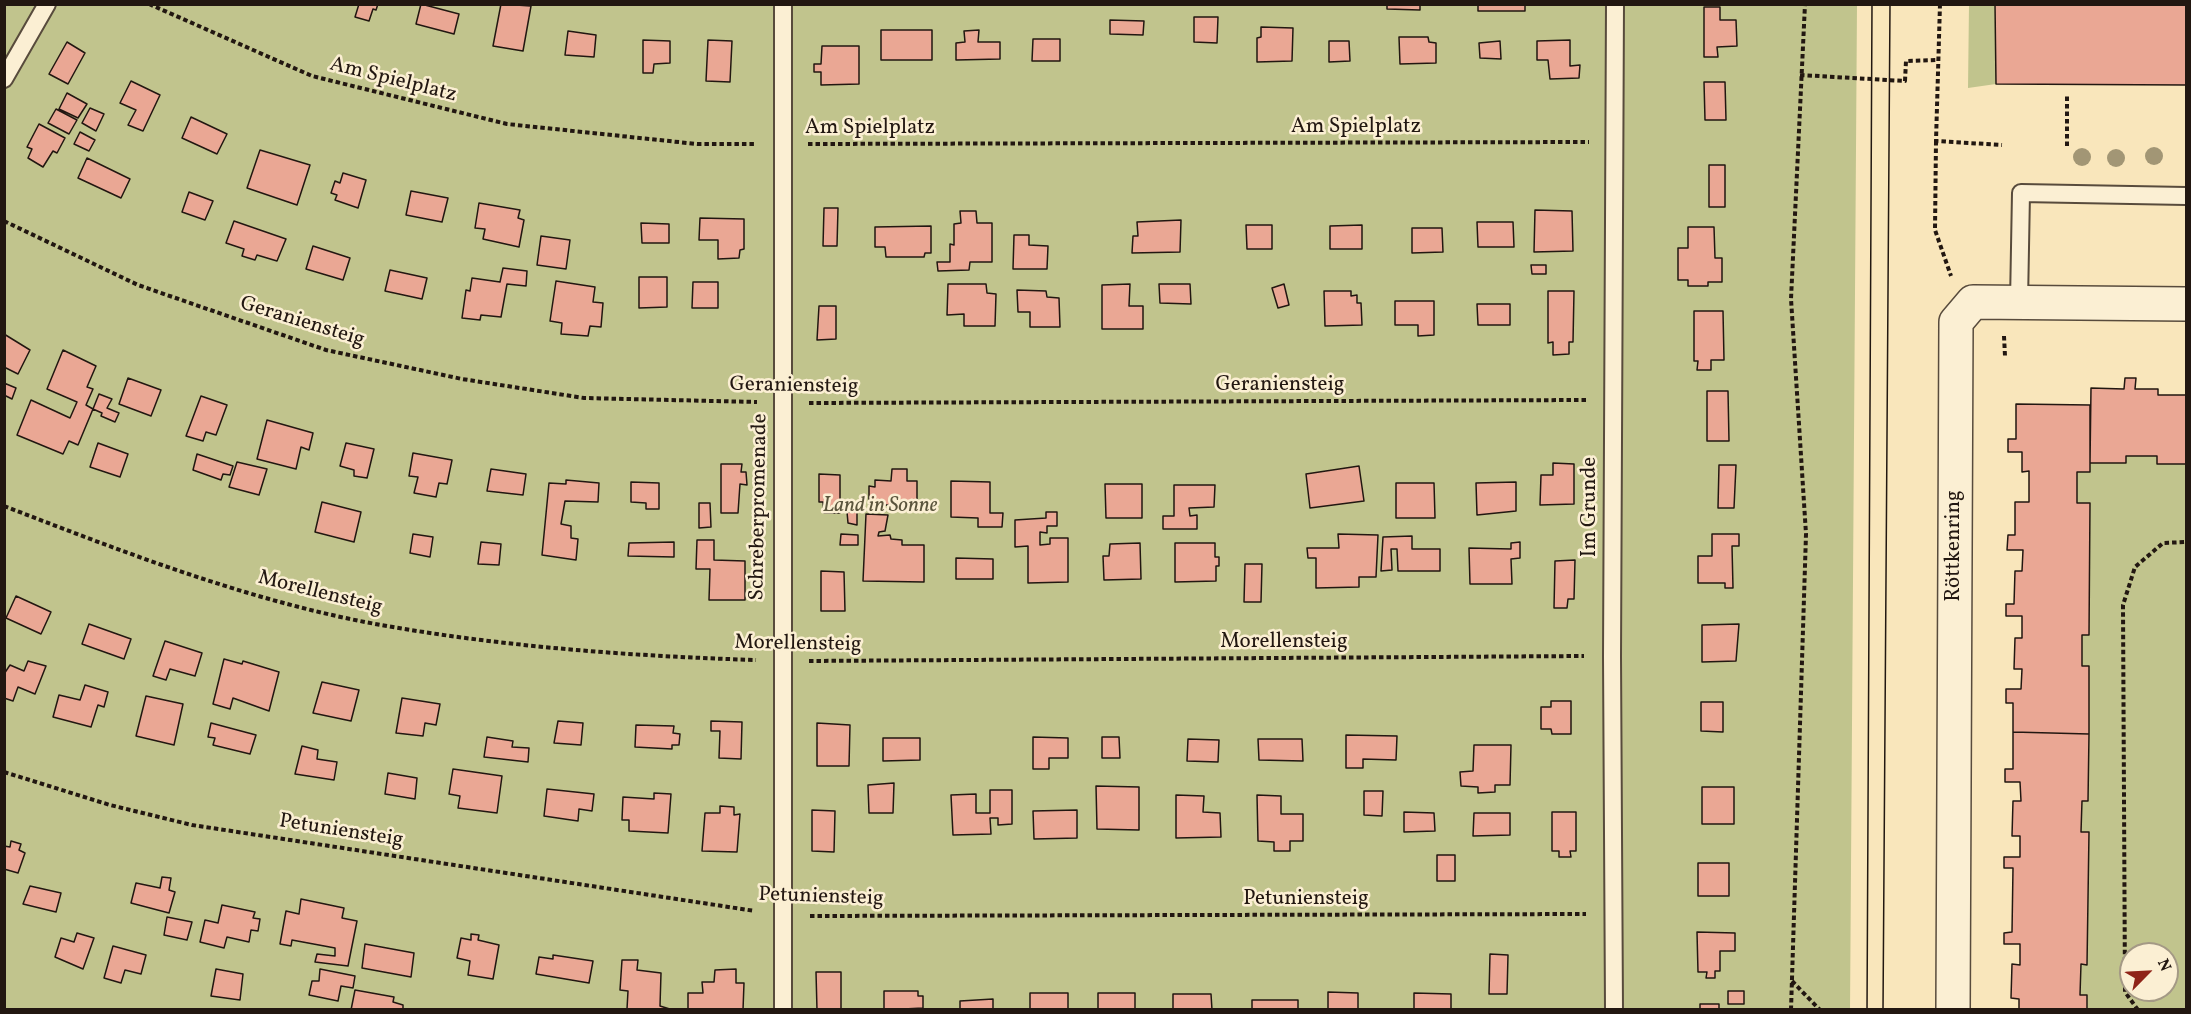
<!DOCTYPE html>
<meta charset="utf-8">
<style>
body{margin:0}
#map{position:relative;width:2191px;height:1014px;overflow:hidden;background:#f9e6bb;font-family:Vollkorn,serif}
canvas{display:block}
.frame{position:absolute;inset:0;border:6px solid #221711;pointer-events:none}
.north{position:absolute;left:2119px;top:942px;width:60px;height:60px;box-sizing:border-box;background:#fbefd3;border:2px solid #a49985;border-radius:50%;rotate:66deg;font-size:16px;font-weight:700;line-height:24px;text-align:center;color:#221711}
.north::after{content:'';display:block;margin:auto;width:21px;height:27px;background:#8f2418;clip-path:polygon(50% 0,100% 100%,50% 72%,0 100%)}
</style>
<div id="map">
<canvas width="2191" height="1014"></canvas>
<div class="frame"></div>
<div class="north">N</div>
</div>
<script>
const ctx = document.querySelector('canvas').getContext('2d');
ctx.lineJoin = 'round';
function fillPath(path, color) { ctx.fillStyle = color; ctx.fill(path, 'evenodd'); }
function strokePath(path, color, width, dash) { ctx.strokeStyle = color; ctx.lineWidth = width; ctx.lineCap = dash ? 'butt' : 'round'; ctx.setLineDash(dash || []); ctx.stroke(path); }
function drawText(font, color, halo, rows, align = 'center') {
  ctx.font = font + ' Vollkorn,serif'; ctx.lineWidth = 5; ctx.setLineDash([]); ctx.textBaseline = 'middle'; ctx.strokeStyle = halo; ctx.fillStyle = color; for (const [text, x, y, turn = 0] of rows) {
    ctx.save(); ctx.translate(x, y); ctx.rotate((+turn || 0) * Math.PI / 180); ctx.textAlign = isNaN(turn) ? turn : align; if (halo) ctx.strokeText(text, 0, 0); ctx.fillText(text, 0, 0); ctx.restore();
  }
}
fillPath(new Path2D(`
 M5,5H1857L1850,1009L5,1010Z
 M1969,5H1995L1996,84L1968,88Z
 M2126,456H2157V463L2186,464V1009H2087V995H2080L2081,964H2087L2089,832H2081L2082,801L2088,800L2089,667L2082,666V635H2089L2090,503H2077V472H2090V463H2126ZM2131,954H2167V990H2131Z`), '#c1c48d');
const building = new Path2D(`
 M359,4H378L376,10L373,9L369,21L355,17Z
 M421,4L459,14L454,34L416,24Z
 M501,4L531,6L523,51L493,46Z
 M1387,4H1420V10L1387,9Z
 M1478,4H1525V11H1478Z
 M1995,4H2186V85L1996,84Z
 M1704,7H1720V20H1736L1737,46L1717,47L1718,57H1704Z
 M1194,17H1218L1217,43L1194,42Z
 M1110,20L1144,21L1143,35L1110,34Z
 M1261,27L1293,28L1292,61L1257,62V38L1261,37Z
 M881,30H932V60H881Z
 M979,30L978,42H1000V59L956,60V43L965,42L964,31Z
 M568,31L596,35L594,57L565,55Z
 M1399,37H1428L1429,42L1436,43V63L1400,64Z
 M1033,39H1060V61H1032Z
 M643,40L670,41V63L654,64L653,73H643Z
 M708,40L732,41L730,82L706,81Z
 M1570,40V66L1580,65L1579,78L1550,79L1548,60H1537V41Z
 M1329,41H1349L1350,61L1329,62Z
 M1500,41L1501,59L1480,58L1479,43Z
 M67,42L85,53L68,84L49,74Z
 M822,46H859V84L821,85V72H814V64H821Z
 M131,81L160,95L143,131L128,125L136,110L120,103Z
 M1704,82H1725L1726,120H1705Z
 M67,93L87,104L78,118L59,109Z
 M90,108L104,114L96,131L82,123Z
 M56,109L77,120L69,134L48,123Z
 M191,117L227,134L217,154L182,138Z
 M39,124L65,138L57,153L53,151L43,167L28,158L32,149L27,147Z
 M80,132L95,140L89,151L74,144Z
 M260,150L310,165L297,205L247,188Z
 M87,158L130,179L121,198L78,178Z
 M1709,165H1725V207H1709Z
 M343,173L366,180L358,208L335,200L337,195L331,193L335,181L340,183Z
 M411,191L448,198L442,222L406,215Z
 M189,192L213,201L205,220L182,212Z
 M479,203L520,210L518,218L524,220L519,247L483,239L485,229L475,228Z
 M824,208H838L837,246H823Z
 M1535,210L1572,211L1573,251L1534,252Z
 M960,211H976L977,223H992V262H970L969,270L938,271L937,262H950V244L954,245V224L961,223Z
 M700,218L744,219V249L740,250L739,258L718,259V240H699Z
 M1181,220L1180,252L1132,253L1133,236H1138L1137,222Z
 M234,221L286,239L277,261L257,255L255,260L242,256L244,249L226,243Z
 M1477,222H1513L1514,247H1478Z
 M641,223L669,224V243H642Z
 M1246,225H1272V249H1247Z
 M1362,225V249H1330V226Z
 M931,226V253H925L924,257H886L885,247H875V227Z
 M1688,227H1714L1715,258H1722V282H1708V286H1688V280H1678V248H1688Z
 M1412,228H1442L1443,252L1412,253Z
 M1014,235H1029V245L1048,246L1047,269H1013Z
 M541,236L570,240L566,269L537,265Z
 M313,246L350,258L343,280L306,269Z
 M1531,265H1546V274H1532Z
 M503,268L527,271L526,286L507,284L501,317L481,315L480,320L462,318L466,290L470,291L472,278L500,282Z
 M390,270L427,278L422,299L385,291Z
 M639,277H667V307L639,308Z
 M556,281L595,287L593,302L603,303L601,327L590,326L588,336L561,334L562,323L550,321Z
 M693,282H718V308H692Z
 M948,284H986L987,293L996,294L995,326H964V314L947,315Z
 M1130,284L1129,306H1143V329H1102V285Z
 M1159,284H1190L1191,304L1160,303Z
 M1284,284L1289,305L1278,308L1272,288Z
 M1017,290L1046,291L1047,297L1059,298L1060,327H1030V312H1018Z
 M1324,291H1351V296L1357,295V303H1361L1362,325L1325,326Z
 M1548,291H1574L1573,342H1569V354L1553,355V342L1548,343Z
 M1395,301H1434V335L1418,336V325H1395Z
 M1477,304H1510V325H1478Z
 M819,306H836V339L817,340Z
 M1694,311H1723L1724,360H1711V370H1697L1698,361H1694Z
 M4,334L30,350L18,374L4,367Z
 M63,350L96,366L87,387L93,389L86,405L93,409L99,394L112,399L107,408L119,413L115,422L101,416L102,413L93,409L78,445L69,441L63,454L17,435L31,400L70,418L77,402L47,389Z
 M128,378L161,390L151,416L119,404Z
 M2125,378H2136L2135,389H2158V395H2186V464H2157V456H2126V463H2090L2091,388L2124,389Z
 M4,383L16,388L12,399L4,395Z
 M1707,391H1728L1729,441H1707Z
 M201,396L227,405L216,435L206,432L203,441L186,436Z
 M2016,404L2090,405V472H2077V503H2090L2089,635H2082V666H2089V734L2013,732V703H2006V689H2021L2022,669H2014L2015,638H2022V616H2006V604H2014L2015,571H2022L2023,550H2007L2008,535H2015V502H2029V471L2022,472V452H2008V439H2016Z
 M267,420L313,433L309,450L301,447L296,469L257,459Z
 M98,443L128,454L120,477L90,467Z
 M346,443L374,449L367,478L354,476V470L340,466Z
 M413,453L452,460L447,484L439,483L436,497L414,493L418,477L409,476Z
 M197,454L233,466L230,475L223,474L221,480L193,470Z
 M237,462L267,469L259,495L229,487Z
 M1553,463L1574,464V504L1540,505L1541,475H1553Z
 M721,464H742L741,472H746L747,485L740,484L738,513H721Z
 M1719,465H1736L1734,508H1718Z
 M1359,466L1364,501L1310,508L1306,474Z
 M491,469L526,474L523,495L487,491Z
 M892,469H907V481H917V511L891,510L890,505H869V486L875,487V480L891,481Z
 M819,474L840,475V513H824L823,502H819Z
 M566,480L599,483L598,502L565,501L561,524L571,526V538L578,539L576,560L542,555L549,483L566,484Z
 M951,481L990,482V513H1003L1002,527H978V518L951,517Z
 M631,482L659,483V509H646V503L631,502Z
 M1516,482V511L1477,515L1476,483Z
 M1396,483H1434L1435,518H1396Z
 M1105,484H1142V518H1106Z
 M1174,485H1215L1214,507L1189,508L1190,516L1197,515V529H1163V516H1174Z
 M322,502L361,512L354,542L315,532Z
 M699,503H710L711,527L699,528Z
 M847,512H857V525L848,523Z
 M1046,512H1057V526H1047V533L1040,532V545L1050,544V538H1068V582L1028,583V546L1015,547V520L1046,518Z
 M866,514L888,515L885,531L879,532L878,536L890,535L891,539L902,540V545H924V582L863,581Z
 M413,534L433,537L430,557L410,553Z
 M841,534L858,535V545H840Z
 M1338,534L1378,535L1376,577H1359V587L1316,588V558H1308L1307,548H1339Z
 M1712,534H1739V546H1732L1733,588H1725V583H1698V556H1712Z
 M1412,536V549H1440V571H1398L1397,549H1391L1392,570L1381,571L1383,537Z
 M697,540H714V560L745,561V600H709L710,569H696Z
 M481,542L501,544L499,565L478,564Z
 M674,542V557L628,556L629,543Z
 M1520,542V558L1511,559L1512,584H1470L1469,548L1511,549V543Z
 M1140,543L1141,579L1104,580L1103,556H1109L1110,544Z
 M1175,543H1215V557H1219V566H1216V581L1175,582Z
 M956,558L993,559V579H956Z
 M1575,560L1574,599H1568L1567,608H1554L1555,561Z
 M1245,564H1262L1261,602H1244Z
 M821,571L844,572L845,611H821Z
 M16,596L51,612L41,634L6,618Z
 M89,624L131,639L124,659L82,644Z
 M1739,624L1736,661L1702,662V625Z
 M165,641L202,653L195,676L170,669L166,680L153,676Z
 M224,659L242,664L243,661L279,672L269,711L233,698L230,709L213,704Z
 M28,661L46,666L35,694L18,687L13,701L4,698V674L10,665L24,671Z
 M322,682L359,690L351,721L313,713Z
 M85,685L108,692L104,707L98,705L91,727L53,717L59,695L80,700Z
 M146,696L183,704L174,745L136,736Z
 M402,698L440,704L436,725L425,723L423,736L396,733Z
 M1551,701H1571V734H1552L1551,729H1541V707H1551Z
 M1701,702H1723V732L1701,731Z
 M558,721L583,723L581,745L554,743Z
 M711,721L742,722L741,759L719,758L720,731H711Z
 M211,723L256,735L250,754L213,745L215,738L208,737Z
 M817,723L850,725L849,766H817Z
 M636,725L674,726L673,733L680,734L679,745H672V749L635,747Z
 M2013,732L2089,734L2088,801H2082L2081,832H2089L2087,965L2081,964L2080,995H2087V1010H2019V999L2011,998L2012,964L2020,965V944H2004V933L2012,932L2013,868H2004V857H2020V836H2012L2013,801H2021L2020,782H2005V769H2013Z
 M1346,735L1397,736L1396,760L1363,759V768H1346Z
 M487,737L513,741L512,747L529,748L528,762L484,757Z
 M1033,737L1068,738V758H1049V769H1033Z
 M1102,737H1119L1120,758H1102Z
 M883,738H920V760L883,761Z
 M1188,739L1219,740L1218,762L1187,761Z
 M1258,739H1302L1303,761L1259,760Z
 M1474,745H1511L1510,785H1495V792L1478,793V787L1461,786L1460,772L1473,771Z
 M302,746L318,750L317,759L337,762L334,780L295,774Z
 M453,769L502,776L497,813L458,808L460,796L449,794Z
 M388,773L417,778L415,799L385,794Z
 M894,783L893,813H869L868,785Z
 M1096,786L1139,787V830L1097,829Z
 M1702,787H1734V824H1702Z
 M547,789L594,794L592,811L579,809L578,821L544,816Z
 M990,790H1012V824L998,825V818H990L991,834L953,835L951,795L976,794V813H990Z
 M1364,791H1383L1382,816L1364,815Z
 M654,793L671,794L668,833L629,831V820H622L623,797L654,799Z
 M1176,795L1204,796L1203,812L1220,813L1221,837L1176,838Z
 M1257,795L1281,796V814H1303V841H1290V851H1274V842L1258,841Z
 M720,806L734,807V815L740,814L737,852L702,851L705,813H720Z
 M812,810L835,811L834,852L812,851Z
 M1077,810V838L1034,839L1033,811Z
 M1404,812L1434,813L1435,831L1404,832Z
 M1552,812H1576V851H1570L1571,857H1559V851H1552Z
 M1474,813H1510V835L1473,836Z
 M11,841L21,844L19,850L25,853L18,873L4,869V846L10,847Z
 M1437,855H1455V881H1437Z
 M1698,863H1729V896H1698Z
 M162,877L171,878L169,890L175,892L169,913L131,903L136,883L160,888Z
 M30,886L61,893L56,912L23,904Z
 M301,899L344,908L342,918L357,921L348,966L315,962L317,954L335,956V948L292,940L291,946L280,944L286,911L299,914Z
 M222,905L255,912L253,918L260,919L258,931L251,930L249,942L227,937L224,948L200,942L205,920L218,923Z
 M167,917L192,922L187,940L164,935Z
 M1697,932L1735,933V951H1720V971H1715V978H1706L1707,972H1698Z
 M77,933L94,938L83,969L55,957L61,938L74,942Z
 M471,934L479,935L478,940L499,945L493,979L468,975L470,961L457,958L461,938L471,940Z
 M365,944L414,953L411,977L362,968Z
 M113,946L146,955L141,974L125,970L121,983L104,978Z
 M1490,954L1508,955L1507,994H1489Z
 M553,955L593,961L589,983L536,974L539,957L553,959Z
 M622,960H638L637,970L661,973L660,1006L673,1010L627,1009L628,991L620,990Z
 M216,969L243,974L240,1000L211,996Z
 M320,969L355,976L353,988L341,986L338,1001L309,995L312,981H319Z
 M736,969V983H744L743,1010H688V993H703L702,982H714L715,970Z
 M816,972H841V1010H817Z
 M355,990L394,997L393,1002L403,1005V1010H351Z
 M884,991H918V996H923V1008L884,1010Z
 M1728,991H1744V1004H1728Z
 M1328,992L1358,993V1010H1328Z
 M1030,993H1068V1010H1030Z
 M1098,993H1135V1010H1098Z
 M1414,993L1451,994V1010H1414Z
 M1173,994H1211L1212,1010H1173Z
 M993,999V1010H960V1001Z
 M1252,1000H1298V1010H1252Z
 M1700,1004H1719V1010H1700Z`);
fillPath(building, '#eaa794');
strokePath(building, '#221711', 1.5);
const service = new Path2D(`
 M783,4V1010
 M4,79L47,4
 M2019,302L2021,193L2186,196
 M1614,1010L1612,656L1615,4`);
const minor = new Path2D(`
 M1953,1010L1956,322L1973,302L2186,304`);
strokePath(service, '#584b3c', 20);
strokePath(minor, '#584b3c', 36);
strokePath(new Path2D(`
 M149,4L312,76L507,124L697,144H755
 M1940,4L1936,141L2002,145
 M1800,75L1905,81L1906,61L1938,60
 M1936,141L1935,230L1951,276
 M808,144L1589,142
 M2067,146V94
 M4,221L138,285L326,350L462,379L584,398L757,402
 M2004,336L2005,356
 M809,403L1588,400
 M4,506C126,553 252,602 381,625C506,647 630,656 756,660
 M809,661L1584,656
 M4,772L110,805L192,825L755,911
 M810,916L1586,914
 M1792,981L1820,1010
 M1791,1010L1806,534L1791,299L1805,4
 M2138,1010L2125,992L2123,605L2135,567L2163,543L2186,542`), '#221711', 4, [4.5, 3]);
strokePath(service, '#fbefd3', 16);
strokePath(minor, '#fbefd3', 33);
strokePath(new Path2D(`
 M1867,1010L1872,4
 M1883,1010L1890,4`), '#221711', 1.5);
ctx.fillStyle = '#a29675';
for (const [x, y] of [
 [2154,156],
 [2082,157],
 [2116,158]
]) { ctx.beginPath(); ctx.arc(x, y, 9, 0, 2 * Math.PI); ctx.fill(); }
drawText('21px', '#221711', '#fbefd3', [
 ["Am Spielplatz",393,81,14],
 ["Am Spielplatz",1356,128],
 ["Am Spielplatz",870,129],
 ["Geraniensteig",302,323,17],
 ["Geraniensteig",1280,386],
 ["Geraniensteig",794,387,1],
 ["Schreberpromenade",760,507,-89],
 ["Im Grunde",1591,507,-90],
 ["Röttkenring",1955,546,-90],
 ["Morellensteig",320,594,14],
 ["Morellensteig",1284,643],
 ["Morellensteig",798,645,1],
 ["Petuniensteig",341,832,9],
 ["Petuniensteig",821,898,2],
 ["Petuniensteig",1306,900]
]);
drawText('italic 21px', '#5a543c', '#fbefd3', [
 ["Land in Sonne",880,507]
]);
</script>
